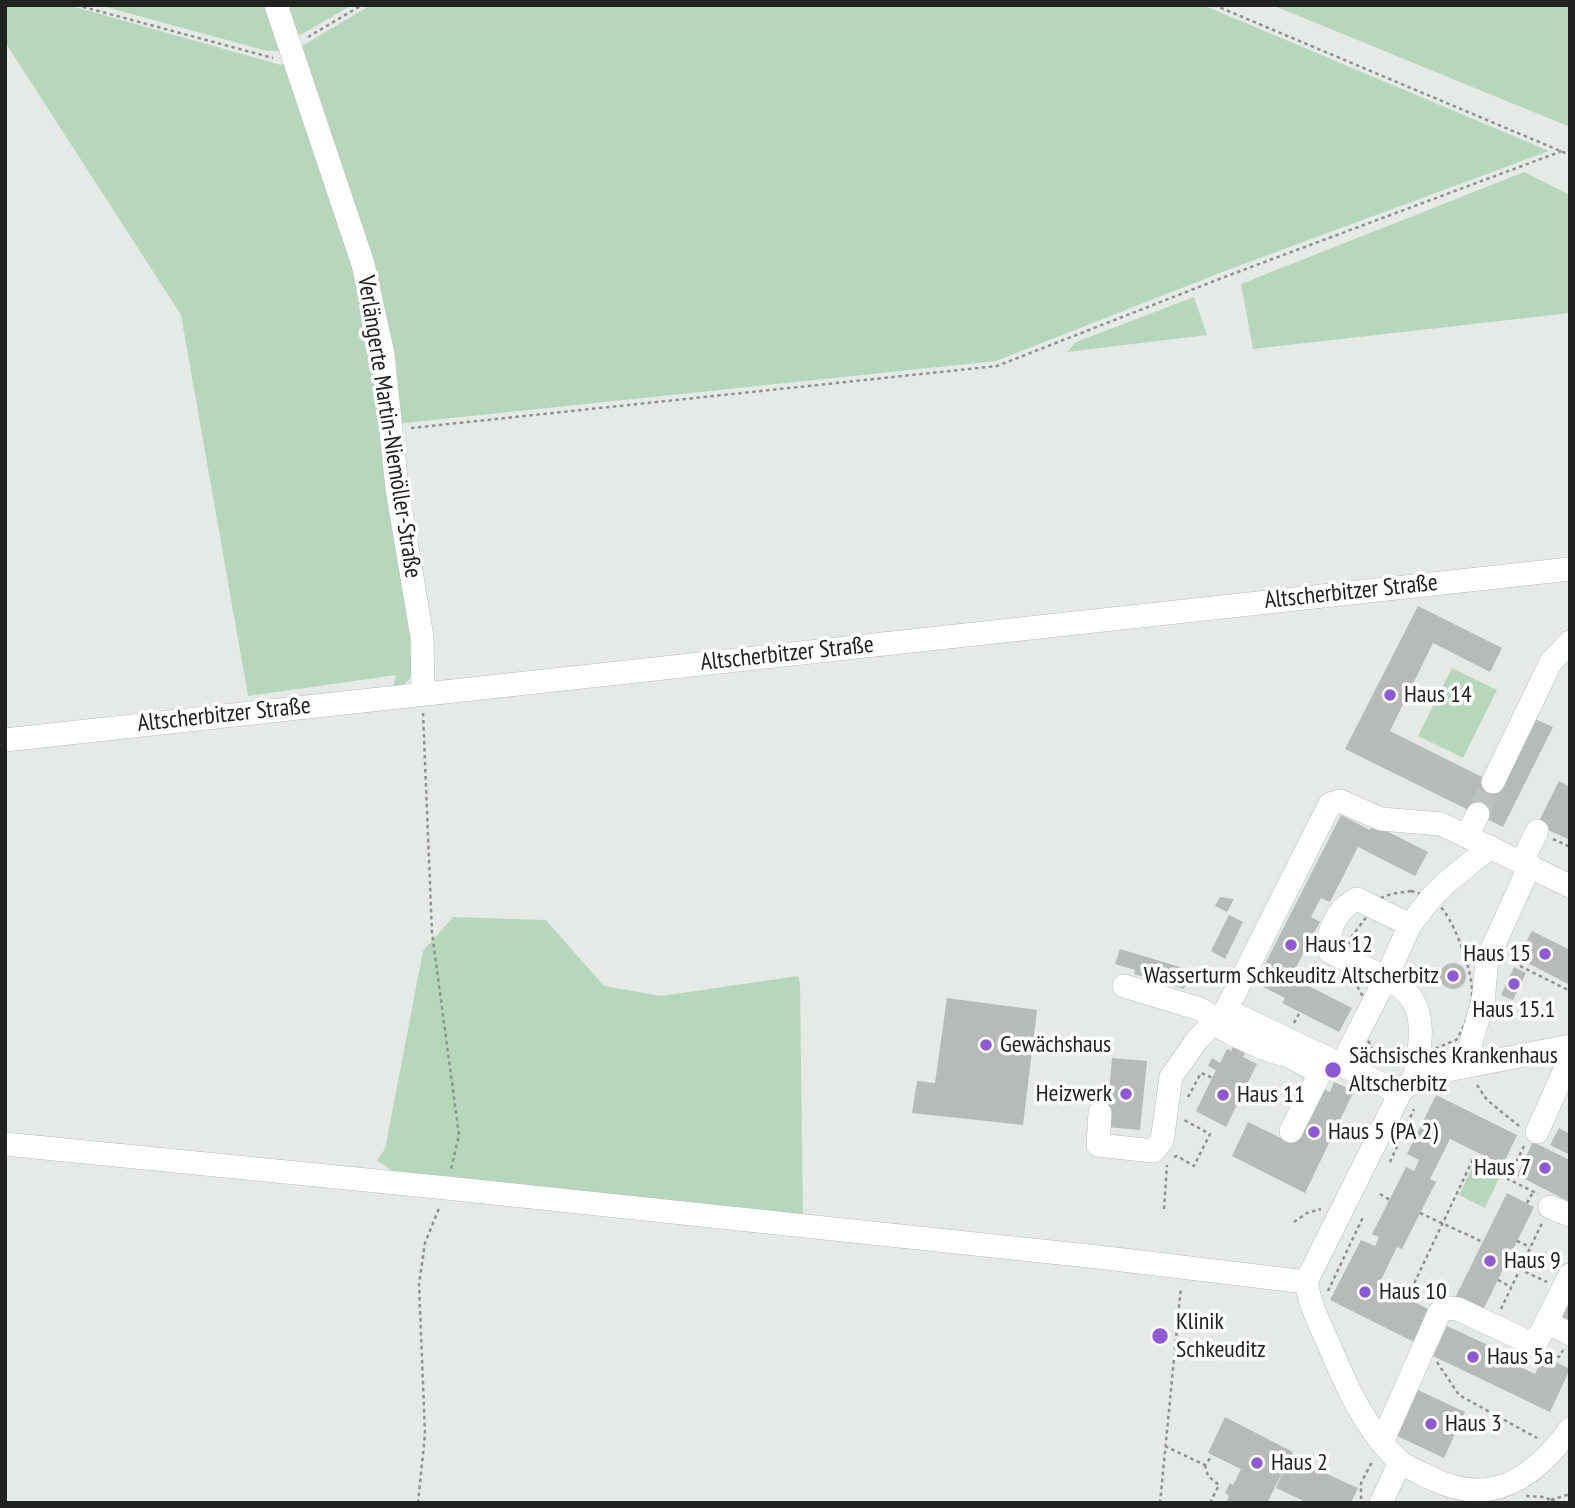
<!DOCTYPE html>
<meta charset="utf-8">
<style>
body{margin:0}
#map{position:relative;width:1575px;height:1508px;overflow:hidden;background:#e5eae6;font-family:"PT Sans Narrow",sans-serif}
canvas{display:block}
.frame{position:absolute;inset:0;border:7px solid #212321;pointer-events:none}
</style>
<div id="map">
<canvas width="1575" height="1508"></canvas>
<div class="frame"></div>
</div>
<script>
const ctx = document.querySelector('canvas').getContext('2d');
ctx.lineJoin = 'round';
function fillPath(path, color) { ctx.fillStyle = color; ctx.fill(path, 'evenodd'); }
function strokePath(path, color, width, dash) { ctx.strokeStyle = color; ctx.lineWidth = width; ctx.lineCap = dash ? 'butt' : 'round'; ctx.setLineDash(dash || []); ctx.stroke(path); }
function drawText(font, color, halo, rows, align = 'center') {
  ctx.font = font + ' "PT Sans Narrow",sans-serif'; ctx.lineWidth = 7; ctx.setLineDash([]); ctx.textBaseline = 'middle'; ctx.strokeStyle = halo; ctx.fillStyle = color; for (const [text, x, y, turn = 0] of rows) {
    ctx.save(); ctx.translate(x, y); ctx.rotate((+turn || 0) * Math.PI / 180); ctx.textAlign = isNaN(turn) ? turn : align; if (halo) ctx.strokeText(text, 0, 0); ctx.fillText(text, 0, 0); ctx.restore();
  }
}
fillPath(new Path2D(`
 M5,5H68L281,65L288,62L354,260L378,372L379,427L414,655C412,677 413,682 392,691L396,675L248,696L181,315L5,42Z
 M98,5H269L284,51H267Z
 M282,5H352L302,34L292,36Z
 M371,5H1203L1549,151L1225,271L996,361L395,424L300,47Z
 M1272,5H1570V127Z
 M1524,172L1570,195V313L1253,349L1241,284Z
 M1194,297L1207,335L1067,352L1076,342Z
 M1452,668L1497,690L1463,758L1418,736Z
 M453,917L546,920L604,986L661,996L798,976L800,983L803,1218L395,1173L377,1160L385,1149L423,951Z
 M1475,1162L1501,1174L1485,1208L1459,1195Z`), '#b7d7bd');
fillPath(new Path2D(`
 M1418,606L1502,648L1490,672L1433,643L1390,731L1502,787L1535,719L1553,727L1503,827L1345,749Z
 M1559,781L1570,787V840L1537,825Z
 M1341,815L1370,830L1373,824L1428,852L1415,876L1358,847L1330,902L1321,898L1311,917L1320,922L1291,977L1352,1008L1339,1032L1282,1003L1285,998L1252,981L1258,969L1262,970Z
 M1220,897L1234,899L1227,912L1215,906Z
 M1229,915L1243,922L1225,959L1211,951Z
 M1532,931L1570,950V985L1518,958Z
 M1120,949L1190,970L1184,989L1134,974L1135,970L1115,964Z
 M1440 976a13 13 0 1 1 26 0a13 13 0 1 1-26 0Z
 M1514,967L1526,973L1513,1000L1501,995Z
 M947,998L1037,1010L1023,1125L912,1113L917,1081L935,1083Z
 M1237,1039L1249,1046L1243,1057L1257,1064L1226,1127L1196,1111L1216,1070L1208,1066L1212,1058L1220,1063L1227,1049L1231,1051Z
 M1112,1058L1147,1061L1140,1130L1106,1127Z
 M1334,1082L1354,1091L1305,1193L1232,1156L1248,1122L1289,1142L1317,1086L1330,1092Z
 M1436,1095L1517,1135L1503,1165L1450,1139L1430,1179L1436,1182L1402,1249L1397,1247L1379,1284L1430,1310L1414,1342L1330,1300L1361,1240L1375,1246L1379,1237L1372,1234L1406,1167L1414,1171L1419,1160L1407,1154Z
 M1559,1128L1570,1134V1155L1550,1145Z
 M1533,1142L1570,1160V1202L1517,1175Z
 M1507,1193L1534,1207L1482,1312L1455,1298Z
 M1570,1294V1323L1558,1318Z
 M1447,1326L1514,1357L1512,1363L1535,1374L1543,1356L1570,1369L1550,1412L1433,1356Z
 M1418,1390L1465,1412L1444,1458L1397,1436Z
 M1225,1417L1293,1452L1290,1457L1358,1488L1351,1503H1308L1276,1488L1284,1469L1267,1503H1226L1229,1496L1225,1493L1230,1483L1233,1485L1241,1469L1208,1453Z`), '#b6bbb7');
strokePath(new Path2D(`
 M1478,814L1493,782`), '#bec2bf', 23, [23, 11]);
const minor = new Path2D(`
 M276,5L363,264L383,354L397,488L422,637L423,694
 M5,740L1570,569
 M1493,782L1551,662L1570,642
 M1467,836L1478,814
 M1522,862L1537,831
 M1410,925L1357,899C1337,908 1326,931 1330,952C1403,987 1435,985 1414,1078
 M1124,986L1200,1009L1217,1020
 M1213,1024C1248,1041 1275,1059 1315,1057
 M1570,1046L1427,1074L1414,1078L1400,1093L1306,1282C1310,1305 1320,1325 1330,1347C1346,1386 1366,1430 1398,1460C1407,1468 1420,1473 1431,1478C1490,1508 1534,1479 1570,1429
 M1342,1064L1386,978L1410,925L1430,899L1447,882L1490,847
 M1470,1064L1471,1042L1483,1001L1487,960L1530,865
 M1400,1093L1226,1010L1330,804L1340,801L1381,819L1441,824L1570,886
 M1100,1113L1098,1145L1153,1151L1162,1141L1171,1077L1197,1040L1226,1010
 M1291,1131L1320,1073L1293,1058
 M1537,1132L1568,1063L1569,1046
 M5,1144L447,1188L1098,1257L1306,1282
 M1550,1207L1570,1215
 M1546,1322L1570,1334
 M1382,1442L1439,1313L1447,1308L1458,1309L1535,1345L1570,1275
 M1381,1503L1400,1462`);
strokePath(minor, '#b8bdb9', 24);
strokePath(new Path2D(`
 M76,5L273,58
 M1214,5L1570,155
 M308,37L362,5
 M411,428L997,366L1227,276L1562,151
 M423,713L432,933L459,1135L451,1169
 M1553,839L1570,847
 M1411,891C1424,894 1436,900 1444,911C1456,927 1473,973 1472,993C1471,1010 1465,1026 1456,1040L1427,1052L1385,1058L1374,1053L1368,1040L1363,997L1349,970L1346,960L1347,947L1352,936L1381,898L1391,894Z
 M1520,966L1570,991
 M1294,1023L1300,1012
 M1477,1085L1487,1100L1519,1126
 M1188,1097L1201,1073L1213,1078
 M1524,1146L1508,1179L1538,1194
 M1174,1157L1177,1156L1194,1166L1210,1134L1184,1120
 M1390,1162L1414,1109
 M1380,1194L1390,1200
 M1527,1203L1533,1192
 M1164,1209L1167,1165
 M1420,1213L1483,1242
 M1294,1222L1307,1213L1321,1209
 M1517,1241L1530,1247
 M1519,1269L1547,1282
 M1498,1280L1511,1287
 M1328,1291L1364,1215
 M1428,1301L1411,1290L1474,1157L1508,1172
 M1501,1309L1542,1223
 M1551,1353L1559,1357L1563,1350
 M1437,1362L1459,1395L1537,1438
 M1165,1446L1205,1465L1212,1456
 M1205,1465L1208,1476L1219,1485L1210,1503
 M1526,1496L1544,1497L1557,1503
 M1361,1499V1483L1373,1460
 M1551,1500L1570,1494
 M418,1503L425,1434L419,1284L425,1243L440,1206
 M1160,1503L1181,1287`), '#8e918e', 2.5, [3.5, 3.5]);
strokePath(minor, '#fff', 23);
for (const [x, y, r, color] of [
 [1390,695,7,"#8e59d2"],
 [1291,945,7,"#8e59d2"],
 [1545,954,7,"#8e59d2"],
 [1453,976,7,"#8e59d2"],
 [1514,984,7,"#8e59d2"],
 [986,1045,7,"#8e59d2"],
 [1333,1070,9,"#8e59d2"],
 [1126,1094,7,"#8e59d2"],
 [1223,1095,7,"#8e59d2"],
 [1314,1132,7,"#8e59d2"],
 [1545,1168,7,"#8e59d2"],
 [1490,1261,7,"#8e59d2"],
 [1365,1292,7,"#8e59d2"],
 [1160,1336,9,"#8e59d2"],
 [1473,1357,7,"#8e59d2"],
 [1431,1424,7,"#8e59d2"],
 [1257,1463,7,"#8e59d2"]
]) { const dot = new Path2D(); dot.arc(x, y, r, 0, 2 * Math.PI); ctx.fillStyle = color; ctx.fill(dot); strokePath(dot, '#fff', 2.5); }
drawText('24px', '#212321', '#fff', [
 ["Verlängerte Martin-Niemöller-Straße",389,427,81],
 ["Altscherbitzer Straße",1351,592,-6],
 ["Altscherbitzer Straße",787,654,-6],
 ["Altscherbitzer Straße",224,715,-6]
]);
drawText('24px', '#212321', '#fff', [
 ["Haus 14",1404,695],
 ["Haus 12",1305,945],
 ["Haus 15",1531,954,"right"],
 ["Wasserturm Schkeuditz Altscherbitz",1439,976,"right"],
 ["Haus 15.1",1514,1010,"center"],
 ["Gewächshaus",1000,1045],
 ["Sächsisches Krankenhaus",1349,1056],
 ["Altscherbitz",1349,1084],
 ["Heizwerk",1112,1094,"right"],
 ["Haus 11",1237,1095],
 ["Haus 5 (PA 2)",1328,1132],
 ["Haus 7",1531,1168,"right"],
 ["Haus 9",1504,1261],
 ["Haus 10",1379,1292],
 ["Klinik",1176,1322],
 ["Schkeuditz",1176,1350],
 ["Haus 5a",1487,1357],
 ["Haus 3",1445,1424],
 ["Haus 2",1271,1463]
], 'left');
</script>
